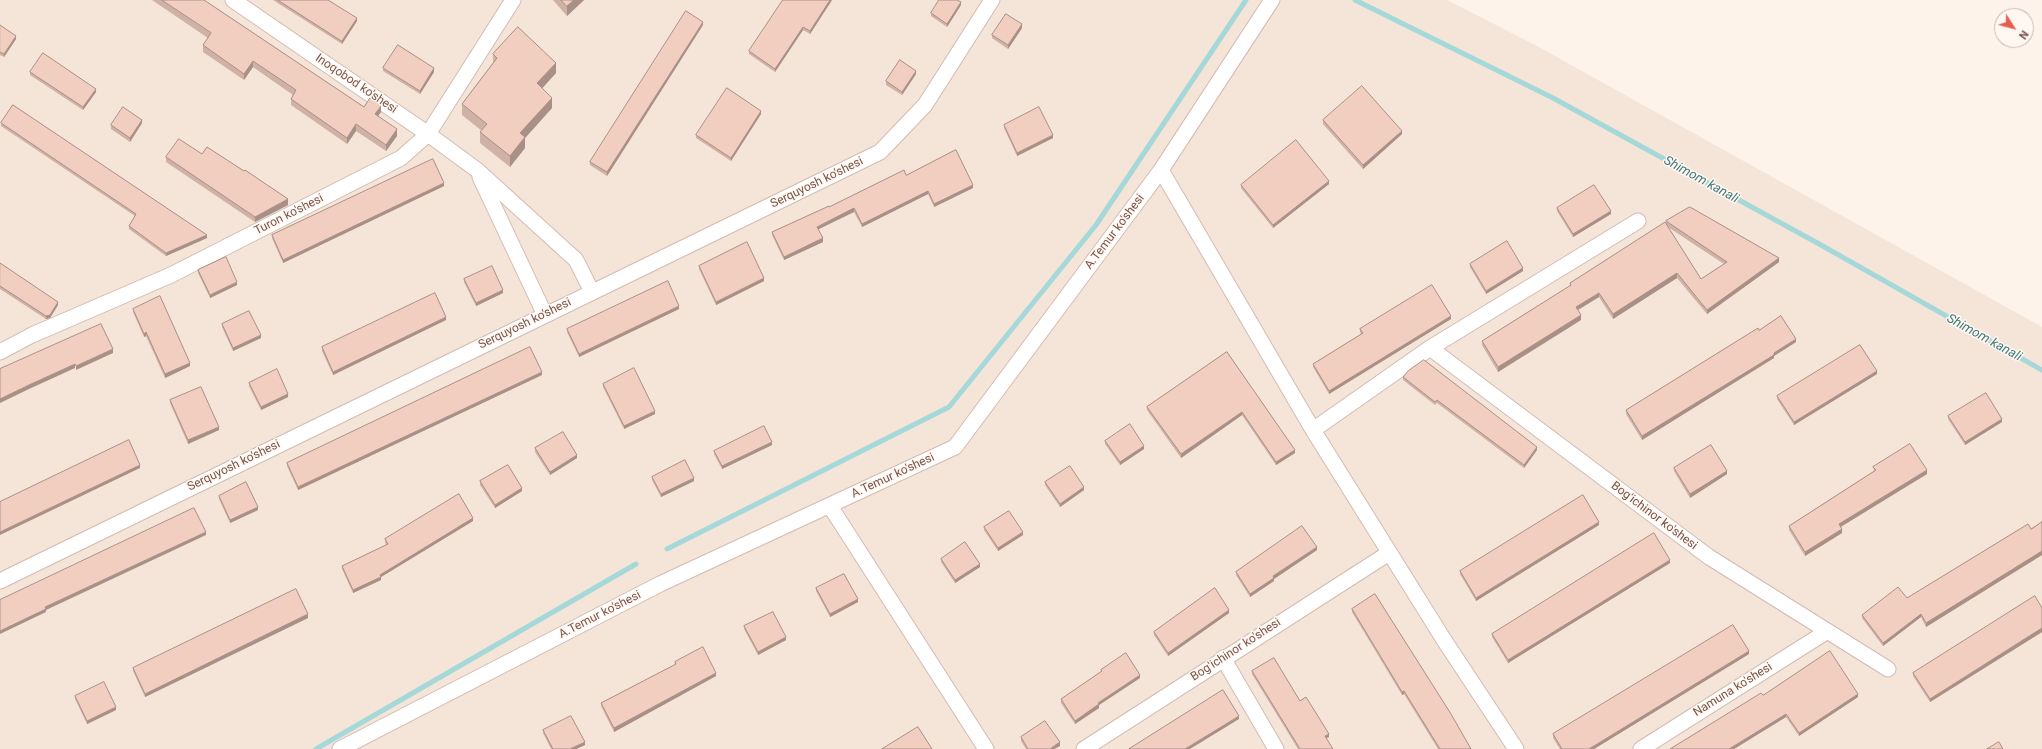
<!DOCTYPE html>
<style>
body{margin:0}
#map{position:relative;width:2042px;height:749px;overflow:hidden;background:#fdf3ea;font-family:Roboto,sans-serif}
canvas{display:block}
.north{position:absolute;left:1994px;top:8px;width:40px;height:40px;box-sizing:border-box;background:#fff7f1;border:1px solid #c9b7af;border-radius:50%;rotate:126deg;font-size:11px;font-weight:700;line-height:16px;text-align:center;color:#78564c}
.north::after{content:'';display:block;margin:auto;width:14px;height:18px;background:#e65e50;clip-path:polygon(50% 0,100% 100%,50% 72%,0 100%)}
</style>
<div id="map">
<canvas width="2042" height="749"></canvas>
<div class="north">N</div>
</div>
<script>
const ctx = document.querySelector('canvas').getContext('2d');
ctx.lineJoin = 'round';
function fillPath(path, color) { ctx.fillStyle = color; ctx.fill(path, 'evenodd'); }
function strokePath(path, color, width, dash) { ctx.strokeStyle = color; ctx.lineWidth = width; ctx.lineCap = dash ? 'butt' : 'round'; ctx.setLineDash(dash || []); ctx.stroke(path); }
function drawText(font, color, halo, rows, align = 'center') {
  ctx.font = font + ' Roboto,sans-serif'; ctx.lineWidth = 3; ctx.setLineDash([]); ctx.textBaseline = 'middle'; ctx.strokeStyle = halo; ctx.fillStyle = color; for (const [text, x, y, turn = 0] of rows) {
    ctx.save(); ctx.translate(x, y); ctx.rotate((+turn || 0) * Math.PI / 180); ctx.textAlign = isNaN(turn) ? turn : align; if (halo) ctx.strokeText(text, 0, 0); ctx.fillText(text, 0, 0); ctx.restore();
  }
}
fillPath(new Path2D(`
 M0,0H1447L1537,46L2042,327V749H0Z`), '#f5e4d8');
strokePath(new Path2D(`
 M1355,0L1553,98L1821,245L2042,370
 M667,549L949,407L1096,225L1246,0
 M316,749L636,564`), '#a4d8d9', 5);
const street = new Path2D(`
 M233,0L428,134L477,170L576,260L592,292
 M1161,170L1313,430L1444,640L1516,749
 M480,177L545,315
 M1430,348L1709,557L1888,669
 M0,352L32,335L171,275L401,158L428,134L513,0
 M1313,430L1430,348L1638,221
 M830,506L986,749
 M0,581L880,152L925,105L992,0
 M1223,658L1276,749
 M340,749L660,584L955,447L1161,170L1272,0
 M1084,749L1389,553
 M1641,749L1826,632`);
strokePath(street, '#d2bcb1', 17);
strokePath(street, '#fff', 15);
fillPath(new Path2D(`
 M152,0H204L364,107L381,112L378,116L397,136L386,151L356,131L347,144L291,105V99L293,95L253,67L244,80L203,52V45L208,38Z
 M273,0H328L357,21L342,44Z
 M553,0H584L567,16Z
 M832,0L810,34L803,30L775,72L749,54V51Z
 M961,5L947,27L931,16V13Z
 M0,25L16,39L4,57L0,55Z
 M703,25L607,176L590,165V162Z
 M1022,28L1008,49L992,38V35Z
 M493,54L556,73L542,88L552,108L525,138V148L510,167L480,143V132L482,131L462,115V104L493,63Z
 M383,68L434,72L420,94L383,71Z
 M30,72L96,92L83,110L30,75Z
 M916,74L902,95L886,85V81Z
 M761,114L731,161L696,138V135Z
 M1323,120L1402,134L1363,169L1323,124Z
 M1,123L207,238L166,256L129,229V226L135,216L1,126Z
 M142,123L130,142L111,129V125Z
 M1004,125L1053,138L1017,156L1004,128Z
 M202,154L288,205L255,222L166,162V157Z
 M906,175L973,188L934,207L928,194L862,227L854,212L818,229L823,242L784,260L772,235V232Z
 M1329,184L1273,228L1241,188V185Z
 M444,186L283,263L272,238V235Z
 M1557,208L1611,214L1573,237L1557,211Z
 M1666,221L1779,262L1707,314L1677,278L1613,319L1599,297L1578,310L1581,320L1498,372L1482,345V341L1570,286V283L1666,224ZM1668,227L1683,237L1724,264L1701,279Z
 M0,263L58,305L50,318L46,319L0,289Z
 M1470,264L1523,271L1486,294L1470,267Z
 M699,266L764,281L716,305L699,269Z
 M198,270L237,285L210,298L198,273Z
 M464,279L503,293L476,306L464,282Z
 M133,309L190,366L165,378L146,336L144,337L133,312Z
 M679,309L579,357L567,332V329Z
 M1451,319L1329,394L1313,367V364L1361,334L1360,332V329Z
 M446,320L333,375L322,351V347Z
 M222,324L261,338L233,351L222,327Z
 M1759,330L1796,342L1774,356V358L1642,440L1626,414V410Z
 M1227,352L1295,453L1276,465L1242,415L1181,458L1147,410V407Z
 M1877,374L1794,425L1777,399V396Z
 M542,375L298,490L287,466V463Z
 M1403,377L1537,450L1524,468L1437,403L1435,405L1403,380Z
 M249,383L288,397L261,410L249,386Z
 M603,384L655,414L624,429L603,387Z
 M170,400L219,430L188,444L170,403Z
 M1948,416L2002,422L1965,445L1948,419Z
 M1105,441L1144,449L1120,465L1105,444Z
 M772,445L722,469L714,454V451Z
 M535,448L577,458L550,475L535,452Z
 M1873,467L1927,474L1841,526L1842,533L1805,556L1789,530V526L1874,471Z
 M1674,468L1727,474L1690,498L1674,471Z
 M652,477L694,481L661,497L652,480Z
 M480,481L522,491L495,508L480,485Z
 M1045,482L1084,490L1060,507L1045,485Z
 M219,496L258,510L230,523L219,499Z
 M473,521L381,577V580L353,593L342,569V566L386,545L385,542V539Z
 M2042,522V555L1926,627L1921,617L1883,646L1862,618V615L1907,598Z
 M1599,525L1476,601L1460,574V571Z
 M984,527L1023,535L998,551L984,530Z
 M1317,550L1274,579V581L1250,597L1236,575V572Z
 M941,559L980,567L955,583L941,562Z
 M1670,563L1508,663L1492,637V634Z
 M816,588L858,602L830,617L816,591Z
 M2042,608V632L1930,702L1913,676V673Z
 M1352,609L1471,749H1438L1404,694L1402,695L1352,612Z
 M1229,613L1168,656L1154,635V632Z
 M308,618L145,697L133,671V668Z
 M744,626L786,640L758,655L744,629Z
 M1749,654L1594,749H1560L1553,738V734Z
 M675,662L716,676L614,732L601,706V703L675,665Z
 M1101,670L1140,678L1099,705V708L1075,724L1061,703V699L1101,672Z
 M1252,671L1300,701L1329,737L1326,738L1333,749H1298L1252,674Z
 M1763,695L1858,697L1799,736L1786,717L1734,749H1670Z
 M75,696L116,710L87,724L75,699Z
 M543,730L585,745L576,749H551L543,733Z
 M1021,737L1060,746L1054,749H1026L1021,741Z`), '#d0b1a6');
fillPath(new Path2D(`
 M574,0H584L567,16V6Z
 M830,0H832L810,34V31Z
 M961,2V5L947,27V24Z
 M357,18V21L342,44V41Z
 M703,22V25L607,176V172Z
 M1022,24V28L1008,49V45Z
 M803,27V30L775,72V69Z
 M16,36V39L4,57V54Z
 M253,61V67L244,80V74Z
 M556,63V73L537,94V83Z
 M434,68V72L420,94V91Z
 M916,71V74L902,95V92Z
 M96,89V92L83,110V107Z
 M552,98V108L525,138V148L510,167V156L520,133Z
 M381,106V112L375,120V114Z
 M761,111V114L731,161V158Z
 M142,120V123L130,142V138Z
 M356,124V131L347,144V138Z
 M397,129V136L386,151V145Z
 M1402,131V134L1363,169V165Z
 M1053,135V138L1017,156V153Z
 M1329,181V184L1273,228V225Z
 M444,183V186L283,263V260Z
 M973,185V188L934,207V204Z
 M928,191V194L862,227V224Z
 M288,199V205L255,222V217Z
 M854,208V212L817,230V227Z
 M1611,211V214L1573,237V234Z
 M207,235V238L166,256V253Z
 M823,238V242L784,260V257Z
 M1779,258V262L1707,314V310Z
 M1523,268V271L1486,294V291Z
 M1677,273V278L1613,319V314Z
 M764,278V281L716,305V302Z
 M237,282V285L210,298V295Z
 M503,290V293L476,306V303Z
 M1599,293V297L1576,311V307Z
 M58,302V305L50,318L46,319V316Z
 M679,306V309L579,357V354Z
 M1581,315V320L1498,372V367Z
 M1451,316V319L1329,394V391Z
 M446,317V320L333,375V372Z
 M146,332V336L144,337V334Z
 M261,335V338L233,351V348Z
 M1796,339V342L1774,356V358L1642,440V436L1774,353Z
 M113,349V353L76,370V366Z
 M190,363V366L165,378V374Z
 M75,364V368L29,389L0,403V399L29,385Z
 M1877,371V374L1794,425V422Z
 M542,372V375L298,490V487Z
 M288,394V397L261,410V407Z
 M655,411V414L624,429V426Z
 M1242,412V415L1181,458V454Z
 M2002,419V422L1965,445V442Z
 M219,427V430L188,444V440Z
 M772,442V445L722,469V466Z
 M1144,446V449L1120,465V462Z
 M1537,447V450L1524,468V465Z
 M1295,450V453L1276,465V462Z
 M577,455V458L550,475V472Z
 M140,465V468L0,535V532Z
 M1927,470V474L1839,528V524Z
 M1727,471V474L1690,498V494Z
 M694,478V481L661,497V494Z
 M1084,487V490L1060,507V504Z
 M522,488V491L495,508V505Z
 M258,507V510L230,523V520Z
 M473,518V521L381,577V580L353,593V590L380,575Z
 M1599,522V525L1476,601V598Z
 M1842,529V533L1805,556V552Z
 M206,532V535L46,610V612L0,634V631L45,607Z
 M1023,532V535L998,551V548Z
 M1317,547V550L1274,579V581L1250,597V594L1273,576Z
 M2042,551V555L1926,627V623Z
 M1670,560V563L1508,663V660Z
 M980,564V567L955,583V580Z
 M858,599V602L830,617V614Z
 M1229,610V613L1168,656V653Z
 M308,614V618L145,697V694Z
 M1921,614V617L1883,646V643Z
 M2042,628V632L1930,702V699Z
 M786,637V640L758,655V652Z
 M1749,651V654L1594,749H1589Z
 M716,673V676L614,732V728Z
 M1140,675V678L1099,705V708L1075,724V721L1098,703Z
 M1404,691V694L1402,695V692Z
 M1858,694V697L1799,736V733Z
 M116,707V710L87,724V721Z
 M1786,714V717L1734,749H1729Z
 M1239,716V719L1190,749H1185Z
 M1329,734V737L1325,739V736Z
 M585,742V745L576,749H570Z
 M1060,742V746L1054,749H1050Z`), '#a99087');
const building = new Path2D(`
 M162,0H204L364,107L370,98L381,106L375,114L397,129L386,145L356,124L347,138L291,99L296,90L253,61L244,74L203,45L211,33Z
 M278,0H328L357,18L342,41Z
 M561,0H574L567,6Z
 M783,0H830L810,31L803,27L775,69L749,51Z
 M939,0H957L961,2L947,24L931,13Z
 M686,11L703,22L607,172L590,162Z
 M1006,14L1022,24L1008,45L992,35Z
 M0,25L16,36L4,54L0,52Z
 M518,27L556,63L537,83L552,98L520,133L525,137L510,156L480,132L487,124L462,104L497,58L493,54Z
 M398,45L434,68L420,91L383,68Z
 M43,53L96,89L83,107L30,72Z
 M900,60L916,71L902,92L886,81Z
 M1362,86L1402,131L1363,165L1323,120Z
 M727,88L761,111L731,158L696,135Z
 M13,105L207,235L166,253L129,226L136,214L1,123Z
 M123,107L142,120L130,138L111,125Z
 M1039,107L1053,135L1017,153L1004,125Z
 M179,139L202,154L207,147L244,171L245,170L288,199L255,217L166,157Z
 M1296,140L1329,181L1273,225L1241,185Z
 M956,150L973,185L934,204L928,191L862,224L854,208L817,227L823,238L784,257L772,232L829,206V207L904,170L906,175Z
 M433,159L444,183L283,260L272,235Z
 M1594,185L1611,211L1573,234L1557,208Z
 M1690,207L1779,258L1707,310L1677,273L1613,314L1599,293L1576,307L1581,315L1498,367L1482,341L1571,285L1570,283L1665,222L1701,279L1727,262L1666,221Z
 M1507,241L1523,268L1486,291L1470,264Z
 M747,242L764,278L716,302L699,266Z
 M226,257L237,282L210,295L198,270Z
 M0,263L58,302L50,315L46,316L0,286Z
 M492,266L503,290L476,303L464,279Z
 M668,281L679,306L579,354L567,329Z
 M1432,285L1451,316L1329,391L1313,364L1363,333L1360,329Z
 M435,293L446,317L333,372L322,347Z
 M160,296L190,363L165,374L146,332L144,334L133,309Z
 M249,311L261,335L233,348L222,324Z
 M1781,316L1796,339L1774,353V355L1642,436L1626,410L1758,328L1759,330Z
 M101,324L113,349L76,366L75,364L29,385L0,399V369Z
 M1860,345L1877,371L1794,422L1777,396Z
 M530,347L542,372L298,487L287,463Z
 M1227,352L1295,450L1276,462L1242,412L1181,454L1147,407Z
 M1424,360L1537,447L1524,465L1437,400L1435,402L1403,377L1408,371Z
 M634,368L655,411L624,426L603,384Z
 M277,369L288,394L261,407L249,383Z
 M201,387L219,427L188,440L170,400Z
 M1986,393L2002,419L1965,442L1948,416Z
 M1130,424L1144,446L1120,462L1105,441Z
 M764,426L772,442L722,466L714,451Z
 M563,432L577,455L550,472L535,448Z
 M129,440L140,465L0,532V502Z
 M1910,444L1927,470L1839,524L1842,529L1805,552L1789,526L1876,470L1873,467Z
 M1711,445L1727,471L1690,494L1674,468Z
 M685,460L694,478L661,494L652,477Z
 M508,465L522,488L495,505L480,481Z
 M1070,466L1084,487L1060,504L1045,482Z
 M246,482L258,507L230,520L219,496Z
 M459,494L473,518L380,575L381,577L353,590L342,566L388,544L385,539Z
 M1583,495L1599,522L1476,598L1460,571Z
 M194,508L206,532L45,607L46,609L0,631V600Z
 M1009,511L1023,532L998,548L984,527Z
 M2042,522V551L1926,623L1921,614L1883,643L1862,615L1898,587L1907,598L2028,524L2031,529Z
 M1302,526L1317,547L1273,576L1274,578L1250,594L1236,572Z
 M1654,533L1670,560L1508,660L1492,634Z
 M965,542L980,564L955,580L941,559Z
 M844,574L858,599L830,614L816,588Z
 M1215,588L1229,610L1168,653L1154,632Z
 M296,589L308,614L145,694L133,668Z
 M1375,594L1451,714L1471,749H1440L1404,691L1402,692L1352,609Z
 M2035,596L2042,608V628L1930,699L1913,673Z
 M773,612L786,637L758,652L744,626Z
 M1733,625L1749,651L1589,749H1562L1553,734Z
 M703,647L716,673L614,728L601,703L676,664L675,662Z
 M1830,651L1858,694L1799,733L1786,714L1729,749H1670L1761,693L1763,695Z
 M1126,653L1140,675L1098,703L1099,704L1075,721L1061,699L1102,671L1101,670Z
 M1274,658L1300,701L1306,697L1329,734L1325,736L1333,749H1300L1252,671Z
 M104,682L116,707L87,721L75,696Z
 M1223,690L1239,716L1185,749H1129Z
 M571,716L585,742L570,749H553L543,730Z
 M1045,721L1060,742L1050,749H1028L1021,737Z
 M918,727L932,749H882Z
 M1999,742L2003,749H1987Z`);
fillPath(building, '#f2cec1');
strokePath(building, '#a99087', 1);
drawText('12px', '#78564c', '#fff7f1', [
 ["Inoqobod ko'shesi",356,84,34],
 ["Serquyosh ko'shesi",817,183,-26],
 ["Turon ko'shesi",289,215,-27],
 ["A.Temur ko'shesi",1115,232,-53],
 ["Serquyosh ko'shesi",525,324,-26],
 ["Serquyosh ko'shesi",234,466,-26],
 ["A.Temur ko'shesi",893,476,-25],
 ["Bog'ichinor ko'shesi",1654,516,37],
 ["A.Temur ko'shesi",600,615,-27],
 ["Bog'ichinor ko'shesi",1236,650,-33],
 ["Namuna ko'shesi",1733,690,-32]
]);
drawText('italic 13px', '#407b7d', '#fff7f1', [
 ["Shimom kanali",1701,180,29],
 ["Shimom kanali",1984,338,29]
]);
</script>
